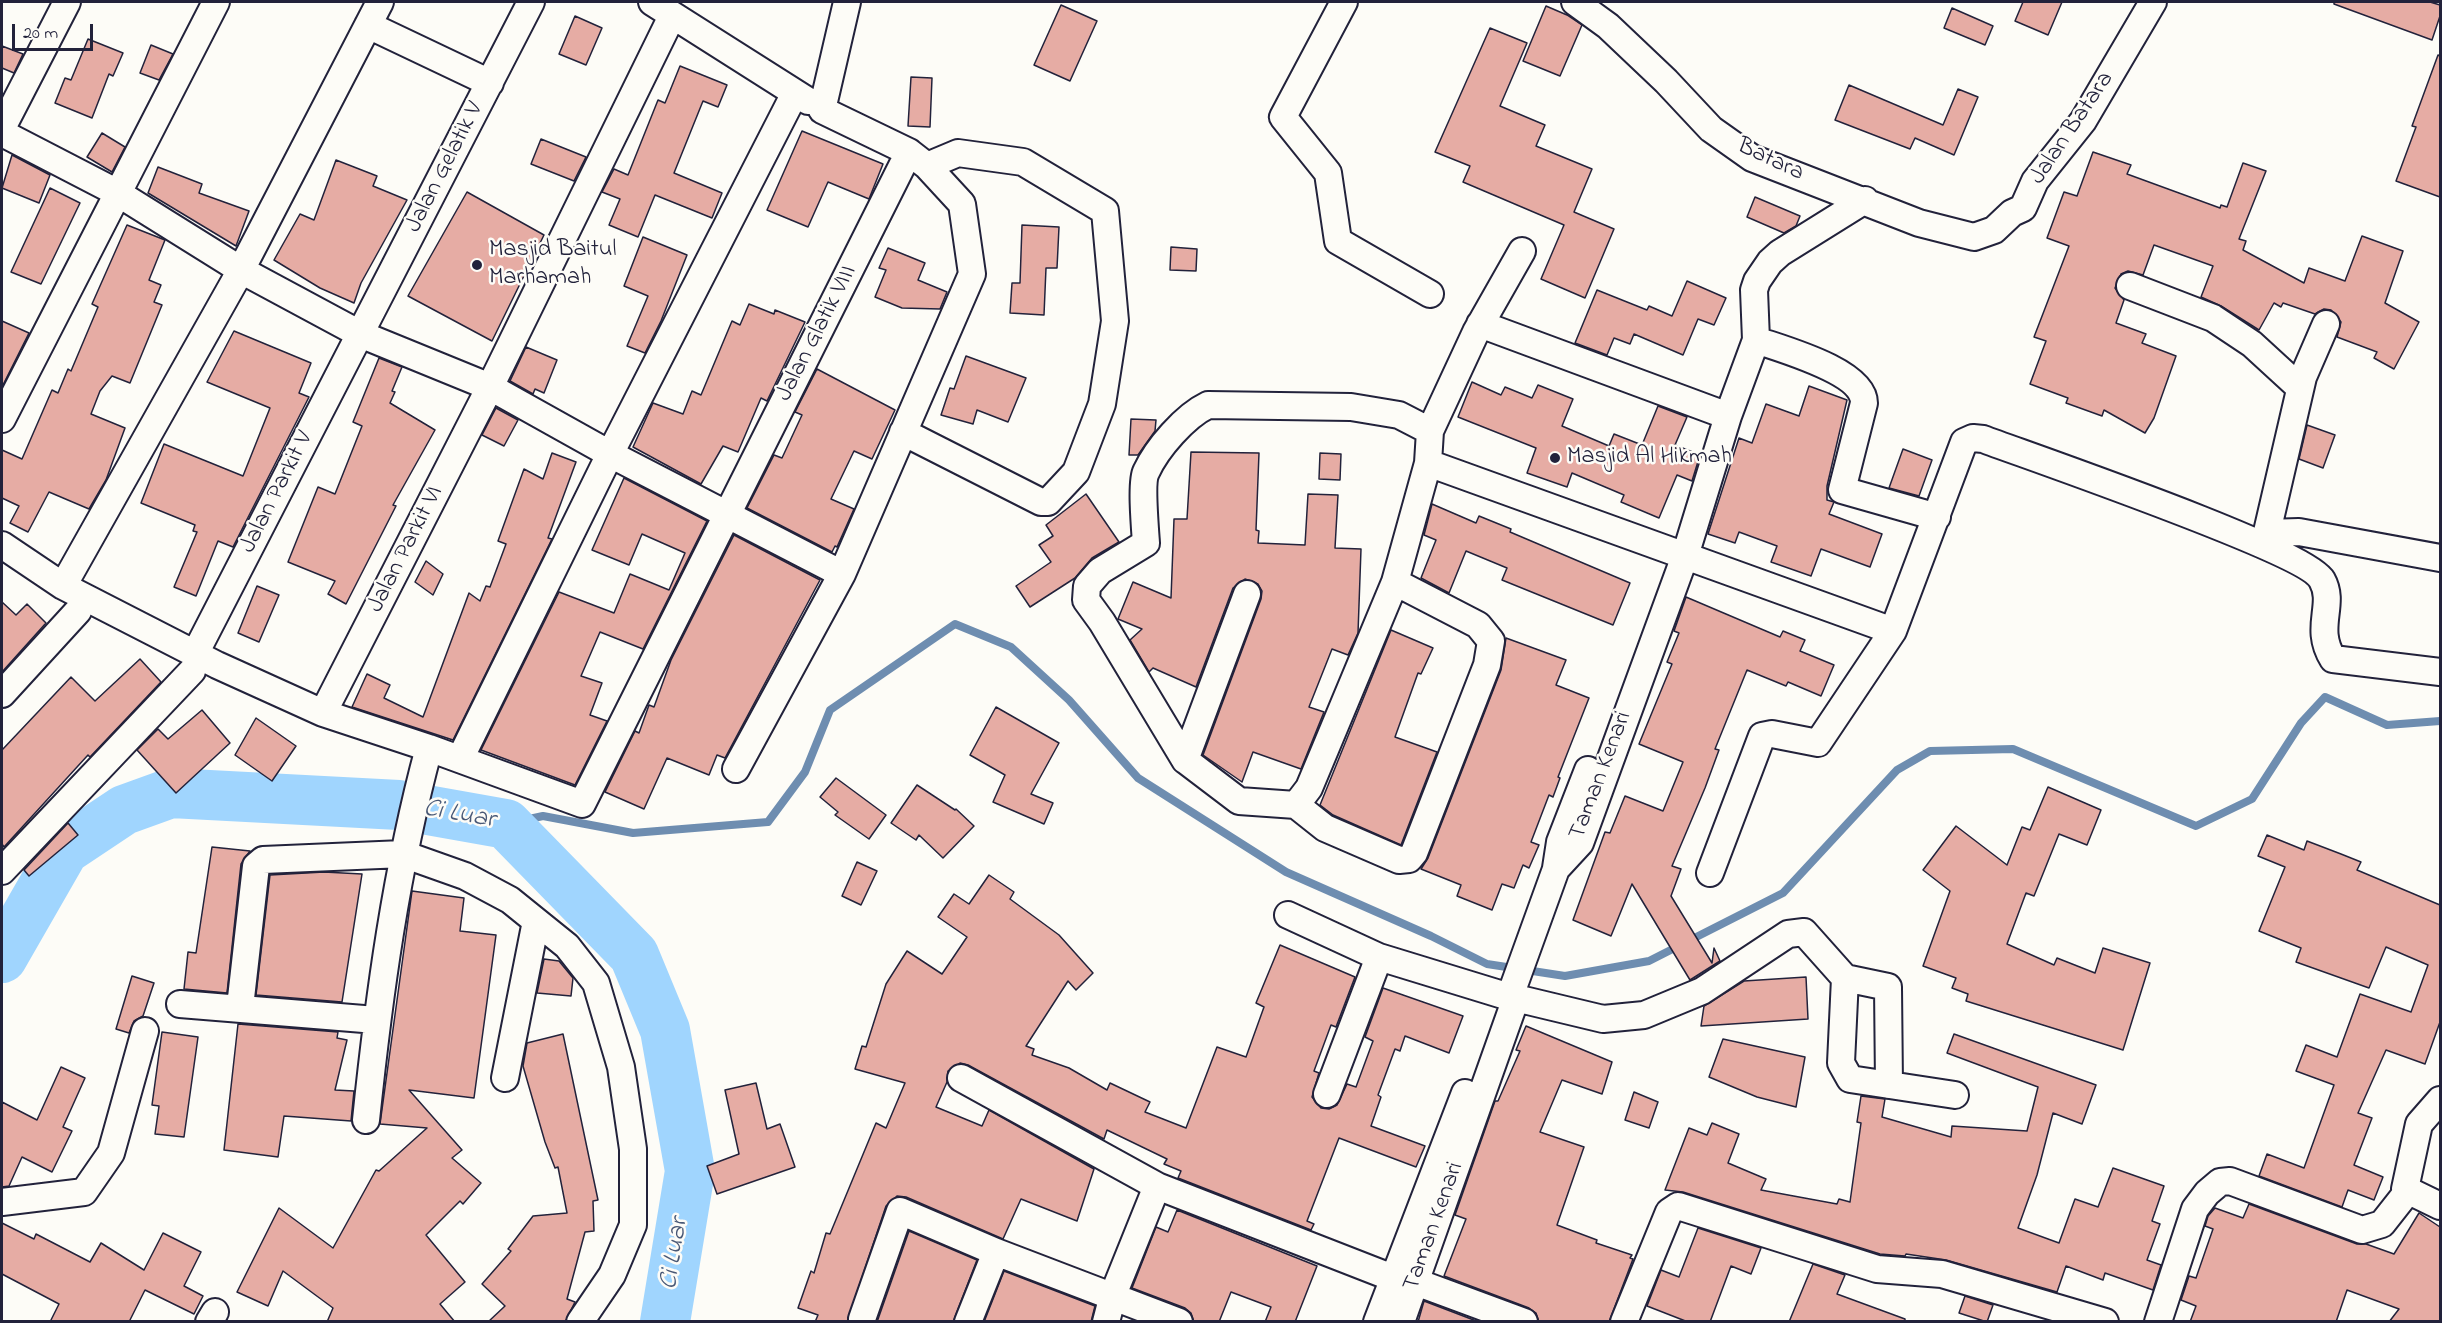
<!DOCTYPE html>
<style>
body{margin:0}
#map{position:relative;width:2442px;height:1323px;overflow:hidden;background:#fdfcf7;font-family:"Indie Flower",sans-serif}
canvas{display:block}
.frame{position:absolute;inset:0;border:3px solid #22223b;pointer-events:none}
.scale{position:absolute;left:12px;top:24px;width:81px;height:27px;box-sizing:border-box;border:3px solid #22223b;border-top:0;padding-left:8px;font-size:18px;line-height:21px;white-space:nowrap;color:#22223b;-webkit-text-stroke:4px #fdfcf7;paint-order:stroke}
</style>
<div id="map">
<canvas width="2442" height="1323"></canvas>
<div class="frame"></div>
<div class="scale">20 m</div>
</div>
<script>
const ctx = document.querySelector('canvas').getContext('2d');
ctx.lineJoin = 'round';
function strokePath(path, color, width, dash) { ctx.strokeStyle = color; ctx.lineWidth = width; ctx.lineCap = dash ? 'butt' : 'round'; ctx.setLineDash(dash || []); ctx.stroke(path); }
function fillPath(path, color) { ctx.fillStyle = color; ctx.fill(path, 'evenodd'); }
function drawText(font, color, halo, rows, align = 'center') {
  ctx.font = font + ' "Indie Flower",sans-serif'; ctx.lineWidth = 5; ctx.setLineDash([]); ctx.textBaseline = 'middle'; ctx.strokeStyle = halo; ctx.fillStyle = color; for (const [text, x, y, turn = 0] of rows) {
    ctx.save(); ctx.translate(x, y); ctx.rotate((+turn || 0) * Math.PI / 180); ctx.textAlign = isNaN(turn) ? turn : align; if (halo) ctx.strokeText(text, 0, 0); ctx.fillText(text, 0, 0); ctx.restore();
  }
}
strokePath(new Path2D(`
 M506,824L543,816L633,833L768,822L805,772L830,710L955,624L1011,647L1069,700L1138,778L1286,872L1431,936L1487,964L1565,976L1649,961L1783,893L1897,770L1930,751L2013,749L2196,826L2252,799L2301,723L2325,697L2387,725L2440,721`), '#6e8db0', 8);
strokePath(new Path2D(`
 M2,958L64,850L124,810L171,793L399,805L506,824L634,955L665,1030L690,1171L665,1322`), '#a0d5fe', 50);
const building = new Path2D(`
 M2023,2H2062L2048,35L2015,21Z
 M2334,2H2430L2440,5V16L2432,40L2334,4Z
 M1061,5L1097,21L1070,81L1034,65Z
 M1546,6L1567,15L1582,25L1560,76L1523,61Z
 M1952,8L1993,26L1985,45L1944,28Z
 M575,16L602,28L586,65L559,54Z
 M1490,28L1527,43L1500,106L1545,125L1536,146L1592,169L1574,212L1614,229L1585,298L1541,279L1564,225L1463,182L1470,166L1435,152Z
 M88,39L123,53L113,76L109,74L92,118L55,103L65,78L71,80Z
 M151,45L173,54L159,80L140,73Z
 M2,46L23,54L14,73L2,68Z
 M2438,55L2440,56V197L2396,181L2416,127L2412,126Z
 M680,66L727,85L718,107L703,101L674,173L722,193L712,218L655,195L638,237L609,225L620,199L602,192L614,169L628,175L658,100L665,103Z
 M911,77L932,78L930,127L908,126Z
 M1849,85L1943,125L1958,89L1978,97L1954,155L1915,138L1910,149L1835,120Z
 M802,131L883,164L869,199L828,182L808,227L767,210Z
 M102,133L125,147L112,172L87,157Z
 M541,139L586,157L574,181L531,164Z
 M2093,152L2131,165L2127,174L2220,208L2221,205L2227,207L2243,163L2266,171L2239,239L2246,241L2243,250L2304,283L2309,268L2345,281L2362,236L2403,251L2385,303L2419,322L2394,369L2374,358L2377,352L2337,337L2341,322L2331,310L2324,309L2315,314L2283,303L2281,307L2274,303L2259,330L2221,306L2201,297L2213,266L2154,245L2143,275L2128,271L2121,274L2115,288L2124,300L2116,323L2146,334L2142,343L2176,356L2154,418L2145,433L2104,410L2102,416L2066,403L2068,398L2030,384L2046,341L2034,337L2069,246L2047,238L2064,192L2077,196Z
 M12,155L50,175L39,203L2,188Z
 M336,160L377,176L373,186L407,200L361,283L354,303L320,288L274,260L300,214L314,220Z
 M158,167L202,184L199,193L249,211L236,246L148,193Z
 M50,188L80,203L41,284L11,272Z
 M467,192L544,235L492,341L408,296Z
 M1755,197L1800,216L1796,226L1784,233L1747,217Z
 M127,225L165,240L149,280L161,285L154,302L162,305L130,383L112,376L100,391L91,414L125,428L106,480L89,509L49,492L28,532L10,523L19,506L2,498V450L22,459L52,390L58,393L68,369L71,371L98,307L92,304Z
 M1022,225L1059,227L1057,268H1046L1044,315L1010,313L1012,283H1020Z
 M643,237L687,255L661,321L645,353L627,346L648,296L624,286Z
 M1171,247L1197,249L1196,271L1170,270Z
 M888,248L925,263L918,280L947,292L940,309L902,308L875,297L886,270L879,268Z
 M1687,281L1726,298L1714,325L1698,319L1683,355L1634,334L1630,344L1614,338L1607,355L1575,343L1597,290L1647,310L1649,306L1672,316Z
 M749,304L774,314L775,310L805,322L767,401L761,398L738,452L723,446L701,484L633,447L653,403L683,414L692,391L701,395L732,321L740,325Z
 M2,321L29,333L2,387Z
 M234,331L311,363L299,393L309,397L233,547L218,541L196,596L174,587L197,532L193,531L195,525L141,503L164,444L243,476L270,408L207,382Z
 M526,347L557,360L544,393L535,389L533,394L510,381Z
 M966,356L1026,378L1008,422L977,410L973,424L941,415L950,388L954,389Z
 M379,358L402,367L392,391L395,392L390,403L435,430L393,505L396,506L346,604L328,594L335,581L288,562L318,487L335,494L362,426L353,422Z
 M817,369L895,410L872,459L854,451L831,499L854,509L837,547L835,546L832,552L747,508L774,455L782,458L802,415L795,412Z
 M1472,382L1501,395L1505,387L1532,398L1538,385L1573,399L1562,426L1609,446L1614,434L1642,445L1658,406L1687,417L1675,445L1700,455L1692,481L1677,475L1659,518L1621,502L1624,495L1572,473L1567,487L1527,473L1536,448L1458,417Z
 M1809,386L1847,400L1827,486V500L1834,502L1829,514L1882,534L1870,567L1821,549L1811,576L1771,562L1777,546L1739,532L1735,543L1708,534L1739,438L1752,443L1766,404L1799,416Z
 M496,408L518,420L504,446L482,435Z
 M1131,419L1156,420L1155,431L1138,455H1129Z
 M2307,425L2335,435L2323,468L2299,459Z
 M1903,449L1932,460L1919,496L1889,488Z
 M1191,452L1259,453L1256,530L1259,531L1258,543L1305,545L1308,494L1338,495L1335,548L1361,549L1358,633L1348,655L1332,649L1309,707L1324,712L1301,769L1253,752L1242,782L1203,755L1261,599L1262,591L1258,584L1245,579L1233,588L1196,687L1153,668L1149,672L1130,640L1142,629L1118,619L1133,582L1171,598L1174,519H1187Z
 M552,453L576,462L548,538L552,539L453,740L352,707L367,674L390,685L384,698L423,717L469,593L480,601L486,586L490,587L506,544L498,541L524,469L543,479Z
 M1320,453L1341,454L1340,480L1319,479Z
 M624,478L707,521L643,649L600,632L581,676L602,683L590,715L607,721L575,785L481,750L559,592L614,613L630,574L669,590L685,553L642,534L629,565L592,550Z
 M1086,494L1119,542L1092,558L1075,578L1030,607L1016,586L1051,562L1039,545L1053,536L1046,525Z
 M1432,504L1476,523L1479,516L1511,529L1510,532L1630,583L1613,625L1502,580L1507,568L1466,551L1449,593L1421,578L1436,540L1424,535Z
 M734,535L820,580L725,758L717,755L709,775L667,758L644,809L605,792L635,731L639,733L649,705L654,707L671,660Z
 M426,561L443,574L433,595L415,582Z
 M257,586L279,595L259,642L238,633Z
 M1686,597L1780,637L1783,631L1805,640L1800,651L1834,665L1821,696L1788,682L1786,686L1747,670L1715,749L1719,750L1705,788L1672,866L1681,869L1671,896L1712,963L1714,948L1720,961L1690,980L1632,884L1611,936L1573,920L1605,832L1610,833L1625,796L1663,811L1683,762L1639,744L1672,664L1667,662L1679,633L1674,631Z
 M2,602L16,615L27,604L46,623L2,672Z
 M1391,630L1433,648L1421,674L1418,673L1395,737L1437,752L1401,845L1333,815L1320,805Z
 M1506,638L1566,660L1556,685L1589,698L1558,777L1560,778L1553,797L1549,795L1531,842L1539,845L1529,868L1523,865L1514,888L1502,884L1492,910L1457,896L1461,885L1421,869L1428,858L1501,670Z
 M140,659L161,682L90,757L88,755L4,847L2,844V750L71,677L95,701Z
 M996,707L1059,743L1031,794L1053,803L1044,824L993,802L1005,775L970,755Z
 M202,710L230,743L176,793L137,750L158,729L168,739Z
 M256,718L296,746L272,781L235,755Z
 M836,778L886,815L869,839L835,815L838,812L820,797Z
 M917,785L955,810L956,809L974,826L943,858L919,835L916,840L891,823Z
 M2048,787L2101,810L2087,845L2059,834L2034,896L2026,893L2007,944L2054,965L2057,958L2095,973L2103,948L2150,963L2123,1050L1966,1001L1968,994L1952,988L1956,978L1923,966L1950,891L1923,870L1956,826L2007,865L2022,827L2030,830Z
 M68,823L78,835L29,876L24,870Z
 M2267,835L2304,850L2307,841L2341,854L2361,862L2357,870L2440,905V1022L2425,1064L2386,1050L2358,1113L2372,1118L2354,1165L2383,1177L2374,1200L2348,1190L2342,1207L2259,1176L2267,1154L2304,1168L2334,1085L2296,1071L2306,1045L2337,1057L2360,994L2411,1012L2428,965L2386,947L2369,988L2296,962L2301,948L2259,931L2285,867L2258,856Z
 M212,847L250,851L241,864L227,993L184,989L188,952L196,953Z
 M857,862L877,871L861,905L842,896Z
 M324,872L362,874L342,1002L256,995L270,875Z
 M989,875L1014,892L1010,899L1059,935L1093,973L1076,990L1068,981L1026,1046L1034,1049L1032,1055L1069,1068L1107,1090L1110,1083L1150,1102L1145,1112L1186,1128L1217,1047L1246,1057L1264,1007L1256,1003L1280,945L1355,977L1336,1027L1331,1025L1314,1071L1319,1073L1312,1097L1321,1108L1329,1109L1337,1105L1347,1084L1356,1087L1373,1041L1365,1037L1383,988L1463,1016L1449,1053L1405,1036L1400,1051L1395,1049L1378,1095L1381,1097L1371,1126L1425,1146L1416,1167L1339,1138L1307,1221L1314,1224L1311,1230L1178,1178L1181,1171L1164,1164L1167,1159L1107,1130L1104,1139L968,1065L960,1063L948,1071L947,1082L936,1107L982,1126L989,1110L1094,1169L1077,1221L1021,1199L1003,1239L906,1197L897,1196L886,1206L847,1322H815L818,1315L798,1308L811,1271L814,1273L826,1233L830,1234L876,1123L886,1128L905,1083L855,1069L862,1046L866,1047L886,984L907,951L942,974L967,937L938,917L954,894L969,904Z
 M412,891L464,898L460,931L496,935L474,1098L409,1090L462,1150L452,1158L481,1183L463,1204L460,1201L426,1235L465,1282L440,1304L455,1322H327L333,1308L283,1271L268,1306L237,1292L279,1208L333,1248L376,1170L379,1171L427,1128L380,1124Z
 M544,959L559,961L573,978L571,996L537,993Z
 M132,976L154,983L143,1016L134,1021L129,1033L116,1029Z
 M1806,977L1808,1019L1701,1026L1704,1006L1744,981Z
 M238,1024L338,1032L337,1038L347,1040L335,1090L354,1091L351,1121L284,1116L278,1157L224,1150Z
 M1526,1026L1612,1062L1602,1094L1562,1080L1540,1132L1584,1147L1557,1225L1597,1240L1596,1243L1632,1255L1630,1258L1633,1259L1609,1322H1539L1536,1313L1529,1308L1444,1276L1466,1219L1455,1215L1495,1101H1498L1520,1051L1516,1050Z
 M162,1032L198,1037L184,1137L155,1134L159,1106L152,1105Z
 M563,1034L598,1200L593,1201L594,1231L585,1232L567,1299L575,1302L565,1322H488L505,1306L482,1284L511,1251L508,1249L533,1216L567,1213L558,1167L555,1168L545,1142L523,1066L527,1043Z
 M1954,1034L2096,1085L2082,1124L2053,1113L2037,1175L2018,1228L2059,1243L2075,1199L2098,1207L2113,1168L2164,1186L2152,1221L2160,1224L2147,1260L2161,1265L2153,1290L2105,1273L2103,1280L2066,1266L2057,1292L1946,1260L1906,1254L1905,1256L1880,1254L1683,1192L1665,1190L1689,1128L1707,1135L1712,1123L1739,1134L1728,1163L1766,1179L1761,1190L1837,1204L1839,1199L1850,1202L1861,1123L1857,1122L1861,1096L1885,1099L1882,1117L1951,1137L1952,1126L2027,1131L2038,1087L1947,1053Z
 M1723,1039L1805,1057L1796,1107L1757,1097L1709,1077Z
 M61,1067L85,1078L63,1127L72,1131L52,1172L22,1157L9,1186L2,1187V1102L37,1120Z
 M756,1083L767,1129L780,1124L795,1167L717,1194L707,1166L739,1154L725,1090Z
 M1634,1092L1658,1102L1649,1128L1625,1120Z
 M2249,1204L2357,1244H2366L2394,1254L2419,1213L2440,1227V1322H2389L2399,1309L2347,1290L2336,1322H2190L2196,1306L2181,1300L2189,1276L2196,1278L2213,1229L2205,1226L2208,1216L2215,1208L2243,1218Z
 M1177,1210L1317,1266L1295,1322H1265L1271,1307L1231,1292L1219,1322H1194L1191,1313L1185,1308L1132,1288L1156,1227L1168,1232Z
 M2,1223L34,1239L36,1234L90,1262L101,1243L144,1270L163,1233L201,1252L184,1286L203,1296L194,1314L145,1290L129,1322H50L59,1304L2,1274Z
 M1698,1228L1761,1248L1751,1274L1731,1266L1710,1322H1688L1647,1306L1661,1270L1679,1277Z
 M909,1231L977,1260L953,1322H877Z
 M1813,1264L1845,1275L1837,1294L1905,1319V1322H1789Z
 M1004,1271L1095,1306L1091,1322H984Z
 M1965,1296L1993,1305L1987,1322L1959,1313Z
 M1424,1301L1479,1322H1418Z`);
fillPath(building, '#e6aca4');
strokePath(building, '#22223b', 1.5);
const minor = new Path2D(`
 M652,2L808,101
 M1344,2L1283,117L1328,173L1338,241L1430,294
 M1575,2L1608,26L1666,81L1711,129L1752,158L1919,223L1974,237L1994,230L2012,213L2023,208L2035,181L2083,121L2153,2
 M368,25L490,83
 M2,128L67,2
 M2,133L116,192L241,270L360,334L490,387L610,454L842,574
 M2130,286L2213,318L2252,344L2300,388
 M1480,324L1728,416
 M1756,340C1781,349 1864,371 1864,403L1842,490L1937,517
 M2,419L216,2
 M1430,431L1476,332L1522,251
 M903,432L1041,502H1048L1076,472L1102,404L1115,321L1105,211L1023,162L958,153L927,166
 M1428,463L1430,431L1399,415L1351,407L1208,405C1185,416 1157,448 1146,472C1141,482 1145,529 1146,543L1100,571L1087,586L1086,600L1102,622L1185,760L1239,801L1296,805L1309,788L1395,582L1428,463L1893,631L1964,442L1973,438L1983,439C2031,457 2306,551 2322,580C2336,605 2313,627 2333,659L2440,672
 M2267,533L2299,532L2440,558
 M2,545L63,586L217,665L323,713L429,748
 M2264,545L2303,377L2326,324
 M63,586L241,270L380,2
 M196,652L531,2
 M2,694L78,611
 M323,713L490,387L672,16
 M460,759L610,454L795,93
 M1185,760L1247,594
 M736,769L842,574L972,274L962,204L927,166L909,152L822,110L847,2
 M1296,805L1325,828L1399,860L1409,859L1414,853L1487,665L1491,641L1478,625L1395,582
 M1556,868L1560,842L1588,770
 M2,871L192,671
 M1710,873L1762,736L1772,734L1818,743L1893,631
 M1288,915L1379,957L1503,995L1603,1019L1644,1015L1702,991L1788,934L1804,932L1845,978L1888,987L1889,1085
 M1845,978L1841,1063L1850,1079L1955,1095
 M180,1004L376,1020
 M240,1007L256,866L263,860L403,854L465,876L510,900L536,921L567,946L596,983L621,1067L633,1149V1225L612,1275L580,1322
 M505,1078L536,921
 M961,1078L1157,1186
 M1327,1094L1379,957
 M2440,1100L2419,1124L2405,1189L2440,1206
 M366,1120C379,995 396,870 429,748L582,804L909,152
 M2,1202L84,1192L111,1153L145,1031
 M1416,1282L1524,1322
 M862,1319L900,1211L996,1252L1179,1322
 M209,1322L215,1312
 M968,1322L996,1252
 M1106,1322L1113,1295L1157,1186L1393,1278
 M1377,1322L1465,1093
 M1401,1322L1516,998L1513,988L1556,869L1580,843L1685,556L1728,416L1756,340L1754,290L1757,281L1770,262L1780,253L1865,200
 M1624,1322L1669,1212L1678,1206L1877,1269L1942,1274L2105,1322
 M2158,1322L2195,1209L2207,1193L2220,1182L2230,1181L2362,1230L2382,1224L2408,1191`);
strokePath(minor, '#22223b', 30);
strokePath(minor, '#fdfcf7', 26);
for (const [x, y, r, color] of [
 [477,265,6,"#22223b"],
 [1555,458,6,"#22223b"]
]) { const dot = new Path2D(); dot.arc(x, y, r, 0, 2 * Math.PI); ctx.fillStyle = color; ctx.fill(dot); strokePath(dot, '#fdfcf7', 2); }
drawText('24px', '#22223b', '#fdfcf7', [
 ["Jalan Batara",2073,129,-56],
 ["Batara",1770,161,25],
 ["Jalan Gelatik V",446,168,-63],
 ["Jalan Glatik VIII",818,334,-63],
 ["Jalan Parkit V",278,493,-63],
 ["Jalan Parkit VI",407,550,-63],
 ["Taman Kenari",1602,776,-69],
 ["Taman Kenari",1435,1227,-70]
]);
drawText('24px', '#22223b', '#fdfcf7', [
 ["Masjid Baitul",489,251],
 ["Marhamah",489,279],
 ["Masjid Al Hikmah",1567,458]
], 'left');
drawText('italic 26px', '#485876', '#fdfcf7', [
 ["Ci Luar",459,816,10],
 ["Ci Luar",676,1254,-81]
]);
</script>
